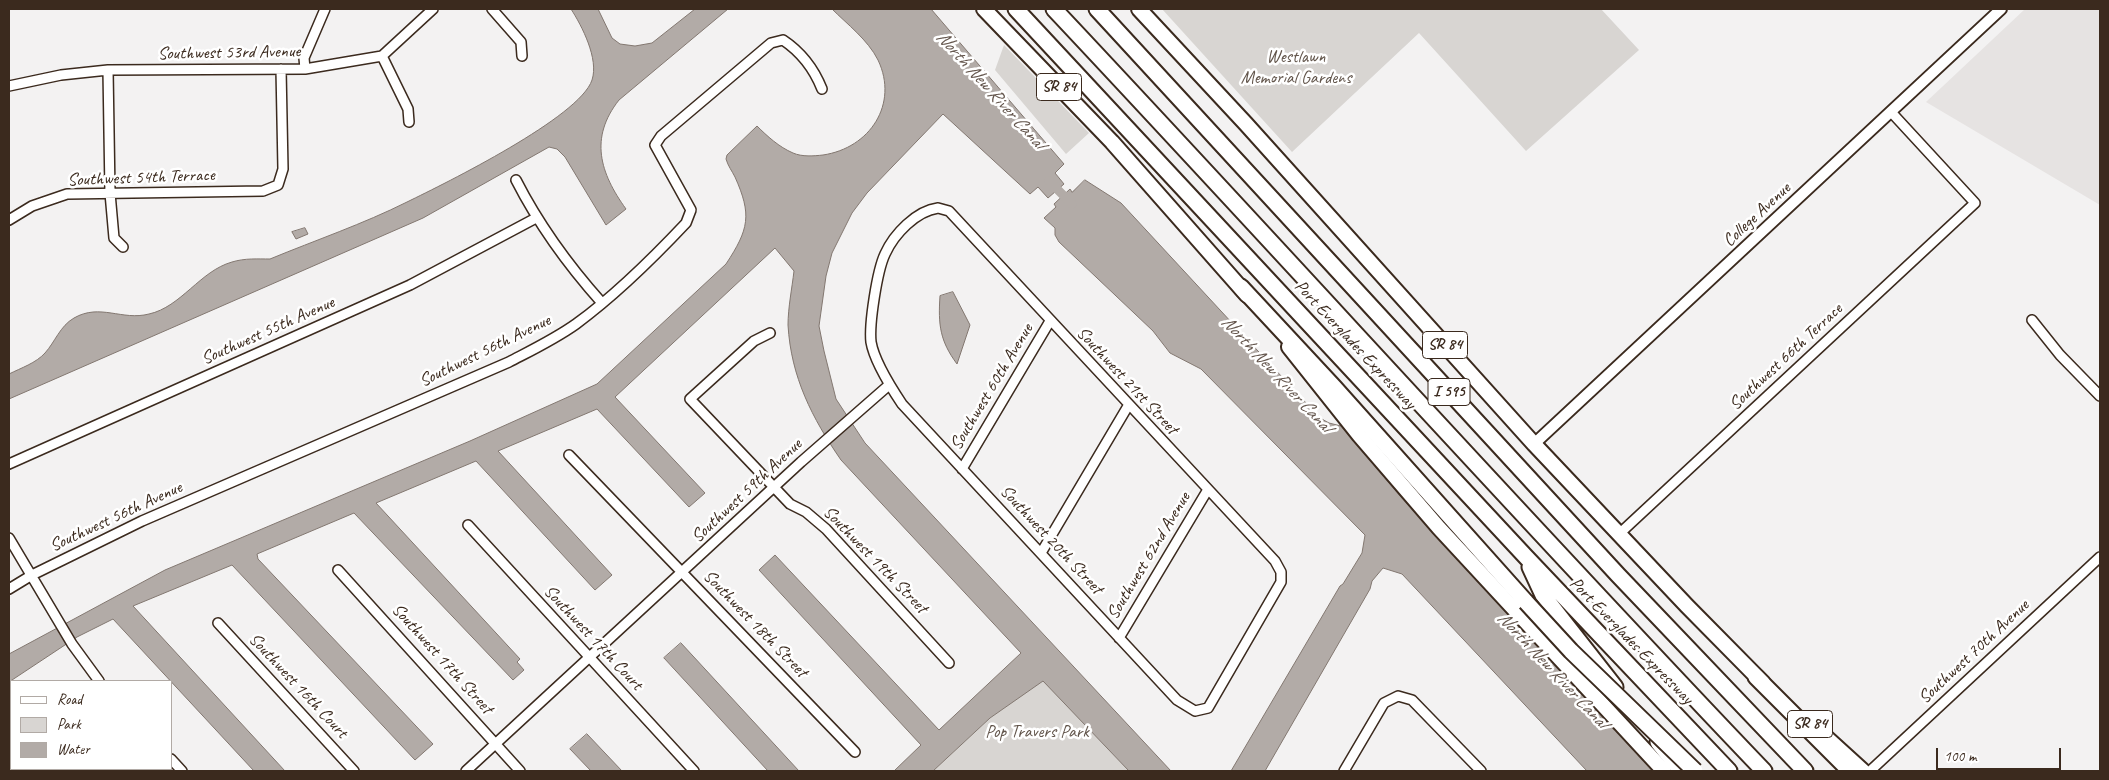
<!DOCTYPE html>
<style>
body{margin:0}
#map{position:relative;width:2109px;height:780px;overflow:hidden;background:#f3f2f2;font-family:Caveat,sans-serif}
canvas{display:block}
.frame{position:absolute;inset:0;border:10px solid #3b2a1e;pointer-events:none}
.legend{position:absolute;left:10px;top:680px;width:162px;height:90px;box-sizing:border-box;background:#fff;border:1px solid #b1aaa5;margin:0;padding:6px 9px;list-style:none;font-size:15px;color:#3b2a1e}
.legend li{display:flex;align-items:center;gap:10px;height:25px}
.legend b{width:25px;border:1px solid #b1aaa5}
.scale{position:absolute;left:1936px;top:748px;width:125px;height:22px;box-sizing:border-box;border:2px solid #3b2a1e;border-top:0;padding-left:6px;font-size:15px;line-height:18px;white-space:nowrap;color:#3b2a1e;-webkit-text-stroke:4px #fff;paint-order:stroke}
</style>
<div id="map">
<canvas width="2109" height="780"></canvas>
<div class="frame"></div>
<ul class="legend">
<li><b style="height:6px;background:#fff"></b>Road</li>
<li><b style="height:14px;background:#d8d5d2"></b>Park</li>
<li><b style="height:14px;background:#b2aba7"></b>Water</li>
</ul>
<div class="scale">100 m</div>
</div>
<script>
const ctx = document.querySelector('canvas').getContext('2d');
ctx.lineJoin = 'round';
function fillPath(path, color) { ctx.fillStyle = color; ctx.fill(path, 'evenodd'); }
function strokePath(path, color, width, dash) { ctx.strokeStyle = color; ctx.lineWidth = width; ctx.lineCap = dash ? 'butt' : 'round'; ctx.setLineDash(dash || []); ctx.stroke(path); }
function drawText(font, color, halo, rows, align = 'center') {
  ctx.font = font + ' Caveat,sans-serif'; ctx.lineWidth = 5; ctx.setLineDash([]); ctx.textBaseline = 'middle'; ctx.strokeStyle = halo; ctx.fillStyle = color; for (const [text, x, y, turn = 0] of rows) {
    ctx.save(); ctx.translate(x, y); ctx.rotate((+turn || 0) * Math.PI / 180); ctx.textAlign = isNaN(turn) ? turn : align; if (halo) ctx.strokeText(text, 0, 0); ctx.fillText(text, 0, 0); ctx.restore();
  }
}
fillPath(new Path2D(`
 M2025,9H2100V205L1926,102Z`), '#e6e3e2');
fillPath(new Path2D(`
 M1162,9H1601L1639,50L1526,151L1419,33L1292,152Z
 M1004,45L1089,133L1066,154L995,70Z
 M1043,680L1129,771H933L990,718Z`), '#d8d5d2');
const water = new Path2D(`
 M571,9H598L612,38L620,44L635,46L652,43L695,9H728L619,100C589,138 600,173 626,209L606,225L565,157L557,149L549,147L423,218L9,399V374C21,368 36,363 45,353C55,342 60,326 74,318C100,303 122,321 149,314C181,307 200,271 232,262C245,258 258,259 270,259C316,240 363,224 407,202C446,183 580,117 592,80C599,59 582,26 571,9Z
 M832,9H931L1064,164L1055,173L1064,184L1048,198L1038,187L1030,194L943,114L867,193L852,213L832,253L826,276L819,326L824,351L836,399L865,443L1171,771H1129L1043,681L990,718L933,771H894L921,745L759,570L775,555L939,730L1021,653L841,460C812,418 791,377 788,325C788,308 792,288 794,271L775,248L615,397L705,493L689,507L597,409L498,451L612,575L595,590L476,461L376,503L520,659L517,662L524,670L513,680L354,513L257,554L258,559L433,744L415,760L232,565L133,606L285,771H254L113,619L77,637L9,682V654L165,570L470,441L597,384L726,264C749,229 752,215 735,177C732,171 728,166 726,159L727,155L757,126C767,136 779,147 793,153C802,157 814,156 823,155C870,148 899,104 878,60C868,40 847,24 832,9Z
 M1085,180L1121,203L1320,418L1329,423L1341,426L1401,497L1653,771H1587L1402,574L1383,568L1372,581L1370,589L1265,771H1231L1340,586L1343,584L1362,553L1365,535L1201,369L1170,353L1153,331L1059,242L1055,235V228L1044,218L1056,207L1054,204L1070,189L1072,192Z
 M305,228L308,234L296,239L292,232Z
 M953,292L970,325L957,364C940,341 938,325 940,296Z
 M681,643L799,771H768L664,658Z
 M587,734L622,771H591L570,749Z
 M53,769H104L106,771H50Z`);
fillPath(water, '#b2aba7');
strokePath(water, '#827770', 1);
strokePath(new Path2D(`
 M1049,181L1072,204`), '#b2aba7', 9);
const minor = new Path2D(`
 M492,9L521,42L522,56
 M382,56L408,109L409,122
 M305,69L304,58L325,9
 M108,70L110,193L114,238L123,247
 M9,86L61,75L108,70L305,69L382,56L433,9
 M516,180C539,225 568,265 602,303
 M938,208L949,211L1275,561L1281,572V582L1208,708L1195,711L1177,700L902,404C892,389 874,360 871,342C869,324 877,271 885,254C894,234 916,211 938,208Z
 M9,220L32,206L67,194L263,191L278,185L283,169L281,69
 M2032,320L2060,355L2100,396
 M770,333L754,341L690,399L790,504L806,512L826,529L949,663
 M569,455L855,752
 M9,464L410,285L536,218
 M962,469L1050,321
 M468,525L694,771
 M1618,535L1975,203L1892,113
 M9,538L72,644L99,681
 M1041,553L1128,406
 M338,570L520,771
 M9,589L32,575L142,521L509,362C532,350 555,339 576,324C613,297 654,257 686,223L691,210L655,145L661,136L771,43L783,40C801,52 814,69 822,89
 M218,623L354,771
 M1119,638L1207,491
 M9,746L11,744
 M171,759L182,771
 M466,771L801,462L889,385
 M1344,771L1384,703L1398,696L1412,700L1481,771
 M1870,771L2100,557`);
const tertiary = new Path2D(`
 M1534,444L2001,9`);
const primary = new Path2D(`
 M984,9L1112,142L1247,295
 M1139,9L1246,124L1534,444L1687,606L1763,683
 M1289,347L1359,435L1439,528L1664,771
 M1819,731L1863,771`);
const motorway = new Path2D(`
 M1016,9L1526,557L1729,771
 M1054,9C1292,262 1524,520 1764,771
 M1097,9L1618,575L1805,771
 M1241,287L1334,387L1526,602
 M1530,567L1543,595L1615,687
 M1756,677L1850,771
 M1658,742L1681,771`);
strokePath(minor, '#3b2a1e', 12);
strokePath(tertiary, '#3b2a1e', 14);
strokePath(primary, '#3b2a1e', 18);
strokePath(motorway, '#3b2a1e', 19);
strokePath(minor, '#fff', 9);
strokePath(tertiary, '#fff', 10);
strokePath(primary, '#fff', 14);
strokePath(motorway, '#fff', 15);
const motorwayBridge = new Path2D(`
 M1526,602L1571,651L1695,771`);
strokePath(motorwayBridge, '#3b2a1e', 19, []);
strokePath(motorwayBridge, '#fff', 15);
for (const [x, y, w] of [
 [1059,87,45],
 [1445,345,45],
 [1449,392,42],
 [1810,724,45]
]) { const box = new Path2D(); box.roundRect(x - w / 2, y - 13.5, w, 27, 4); ctx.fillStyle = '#fff'; ctx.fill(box); strokePath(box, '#3b2a1e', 1); }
drawText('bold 16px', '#3b2a1e', null, [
 ["SR 84",1059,87],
 ["SR 84",1445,345],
 ["I 595",1449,392],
 ["SR 84",1810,724]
]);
drawText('18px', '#3b2a1e', '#fff', [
 ["Southwest 53rd Avenue",229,53,-1],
 ["Southwest 54th Terrace",141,178,-2],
 ["College Avenue",1757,215,-43],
 ["Southwest 55th Avenue",268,331,-24],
 ["Port Everglades Expressway",1355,345,47],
 ["Southwest 56th Avenue",485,351,-26],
 ["Southwest 66th Terrace",1786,357,-43],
 ["Southwest 21st Street",1127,381,47],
 ["Southwest 60th Avenue",992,387,-59],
 ["Southwest 59th Avenue",747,491,-43],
 ["Southwest 56th Avenue",116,517,-25],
 ["Southwest 20th Street",1051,540,47],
 ["Southwest 62nd Avenue",1149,556,-59],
 ["Southwest 19th Street",875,560,46],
 ["Southwest 18th Street",755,624,46],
 ["Southwest 17th Court",593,638,47],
 ["Port Everglades Expressway",1631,641,46],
 ["Southwest 70th Avenue",1974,652,-43],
 ["Southwest 17th Street",442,659,48],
 ["Southwest 16th Court",298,686,47]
]);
drawText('18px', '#62554b', '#fff', [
 ["Westlawn",1296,57],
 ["Memorial Gardens",1296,78],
 ["Pop Travers Park",1037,732]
]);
drawText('italic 19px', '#65574e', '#fff', [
 ["North New River Canal",990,90,48],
 ["North New River Canal",1276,374,47],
 ["North New River Canal",1552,670,47]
]);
</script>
